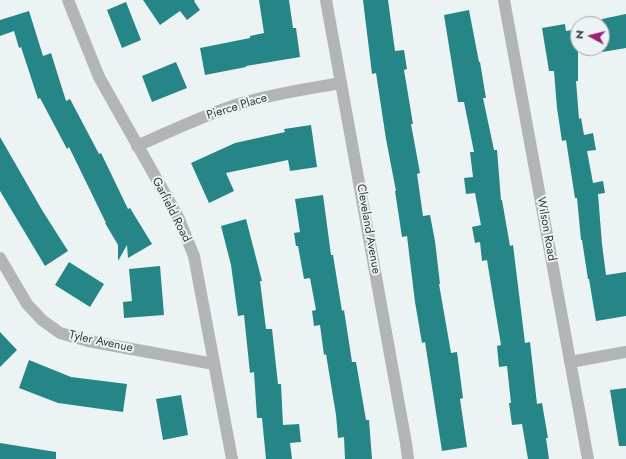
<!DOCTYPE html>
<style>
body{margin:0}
#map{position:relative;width:626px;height:459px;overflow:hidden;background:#ecf3f3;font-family:Jost,sans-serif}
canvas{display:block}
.north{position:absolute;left:570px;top:16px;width:40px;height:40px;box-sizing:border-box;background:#ecf3f3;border:1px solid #a3a9a9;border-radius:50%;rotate:277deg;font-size:11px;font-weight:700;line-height:16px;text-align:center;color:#363939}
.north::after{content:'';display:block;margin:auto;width:14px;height:18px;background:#9d1e73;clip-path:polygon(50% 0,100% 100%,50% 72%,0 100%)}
</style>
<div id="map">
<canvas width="626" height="459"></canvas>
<div class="north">N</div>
</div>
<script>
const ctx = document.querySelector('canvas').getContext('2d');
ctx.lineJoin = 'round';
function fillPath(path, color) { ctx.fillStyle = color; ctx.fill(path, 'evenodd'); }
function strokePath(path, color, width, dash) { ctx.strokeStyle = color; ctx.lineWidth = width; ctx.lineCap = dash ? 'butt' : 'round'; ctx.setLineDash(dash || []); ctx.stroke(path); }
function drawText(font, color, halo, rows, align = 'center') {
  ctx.font = font + ' Jost,sans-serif'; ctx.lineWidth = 4; ctx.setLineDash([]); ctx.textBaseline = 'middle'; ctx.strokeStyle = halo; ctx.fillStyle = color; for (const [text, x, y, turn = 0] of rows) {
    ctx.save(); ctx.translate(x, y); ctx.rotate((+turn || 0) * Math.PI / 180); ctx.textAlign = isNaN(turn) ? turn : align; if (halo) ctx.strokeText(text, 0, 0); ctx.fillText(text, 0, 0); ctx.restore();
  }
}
fillPath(new Path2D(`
 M143,0H195L194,1L200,10L187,20L180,11L160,25Z
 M259,0H289L293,28H296L300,57L246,66V67L205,75L200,48L250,38V36L264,33Z
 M363,0H388L395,51L404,50L407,69L404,70L413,124H411L420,173L417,174L423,216L430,215L435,241L440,284H439L451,353L457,352L463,398L460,399L467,447L442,451L425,342L422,343L415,302L407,236L402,237L395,191H396L386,139L376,73L372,74Z
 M126,2L141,40L122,48L107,10Z
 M469,10L479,62H480L486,98H483L494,150H497L501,200H502L510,246L513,245L525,343L530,342L537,404L542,403L548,438H546L549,459H528L522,424L512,425L509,403H511L507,366L499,367L497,346L501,345L487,260L482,261L480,242L475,243L472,227L481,225L475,193L466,194L464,178L473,177L470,152H474L464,102H458L444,15Z
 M29,11L43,56L51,53L66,101L70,99L99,154L101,153L128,209L130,208L152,244L128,258L127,245L118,261V245L105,223H106L69,147L67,149L40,98L38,99L21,47L19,48L14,31L0,36V20Z
 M626,14V48L602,52V19Z
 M565,24L566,31L578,29V81H576L579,119L581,118L584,135L593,133L596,150L587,151L593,183L603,181L605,193L598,194L602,244L606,275L626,272V316L596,321L589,279H588L582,240H581L577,198H575L566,140L562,141L557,108L554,71H549L542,28Z
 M176,62L187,88L152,102L142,76Z
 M311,125L317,167L290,171L288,160L226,173L234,191L209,203L191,163L235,143L285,132L284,129Z
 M0,137L42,210L68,251L45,266L0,191Z
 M323,195L331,255H333L342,311L344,310L352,362H356L366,420H369L372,459H345L344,437L338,438L336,415L326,354L324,355L320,325L314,326L312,311L316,310L310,278L304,279L298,246H296L294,233L300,232L295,199Z
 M246,219L262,281H260L266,329H272L278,384H281L283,425L299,424L301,442L290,443L292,459H266L262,418H257L254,372L250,373L244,315L238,316L231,265L221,226Z
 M69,262L104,284L90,307L55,285Z
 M160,266L164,315L124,318L123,302L132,301L129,269Z
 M0,332L17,350L0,367Z
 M29,360L71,377L127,384L123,412L58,403L19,388Z
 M626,388V446H619L610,390Z
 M181,395L188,435L163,440L156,399Z
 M0,443L56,452V459H0Z`), '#268687');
strokePath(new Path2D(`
 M68,0L99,77L178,217L194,256L232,459
 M326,0L406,443L408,459
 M504,0L588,459
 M137,146C171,131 204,115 239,104C272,94 307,89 341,83
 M0,258L27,304L42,320L60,333L88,341L214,364
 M570,362L626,352`), '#b2b5b5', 12);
drawText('12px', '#363939', '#ecf3f3', [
 ["Pierce Place",237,107,-17],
 ["Garfield Road",171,210,63],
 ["Cleveland Avenue",368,229,80],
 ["Wilson Road",546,229,80],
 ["Tyler Avenue",101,342,12]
]);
</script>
